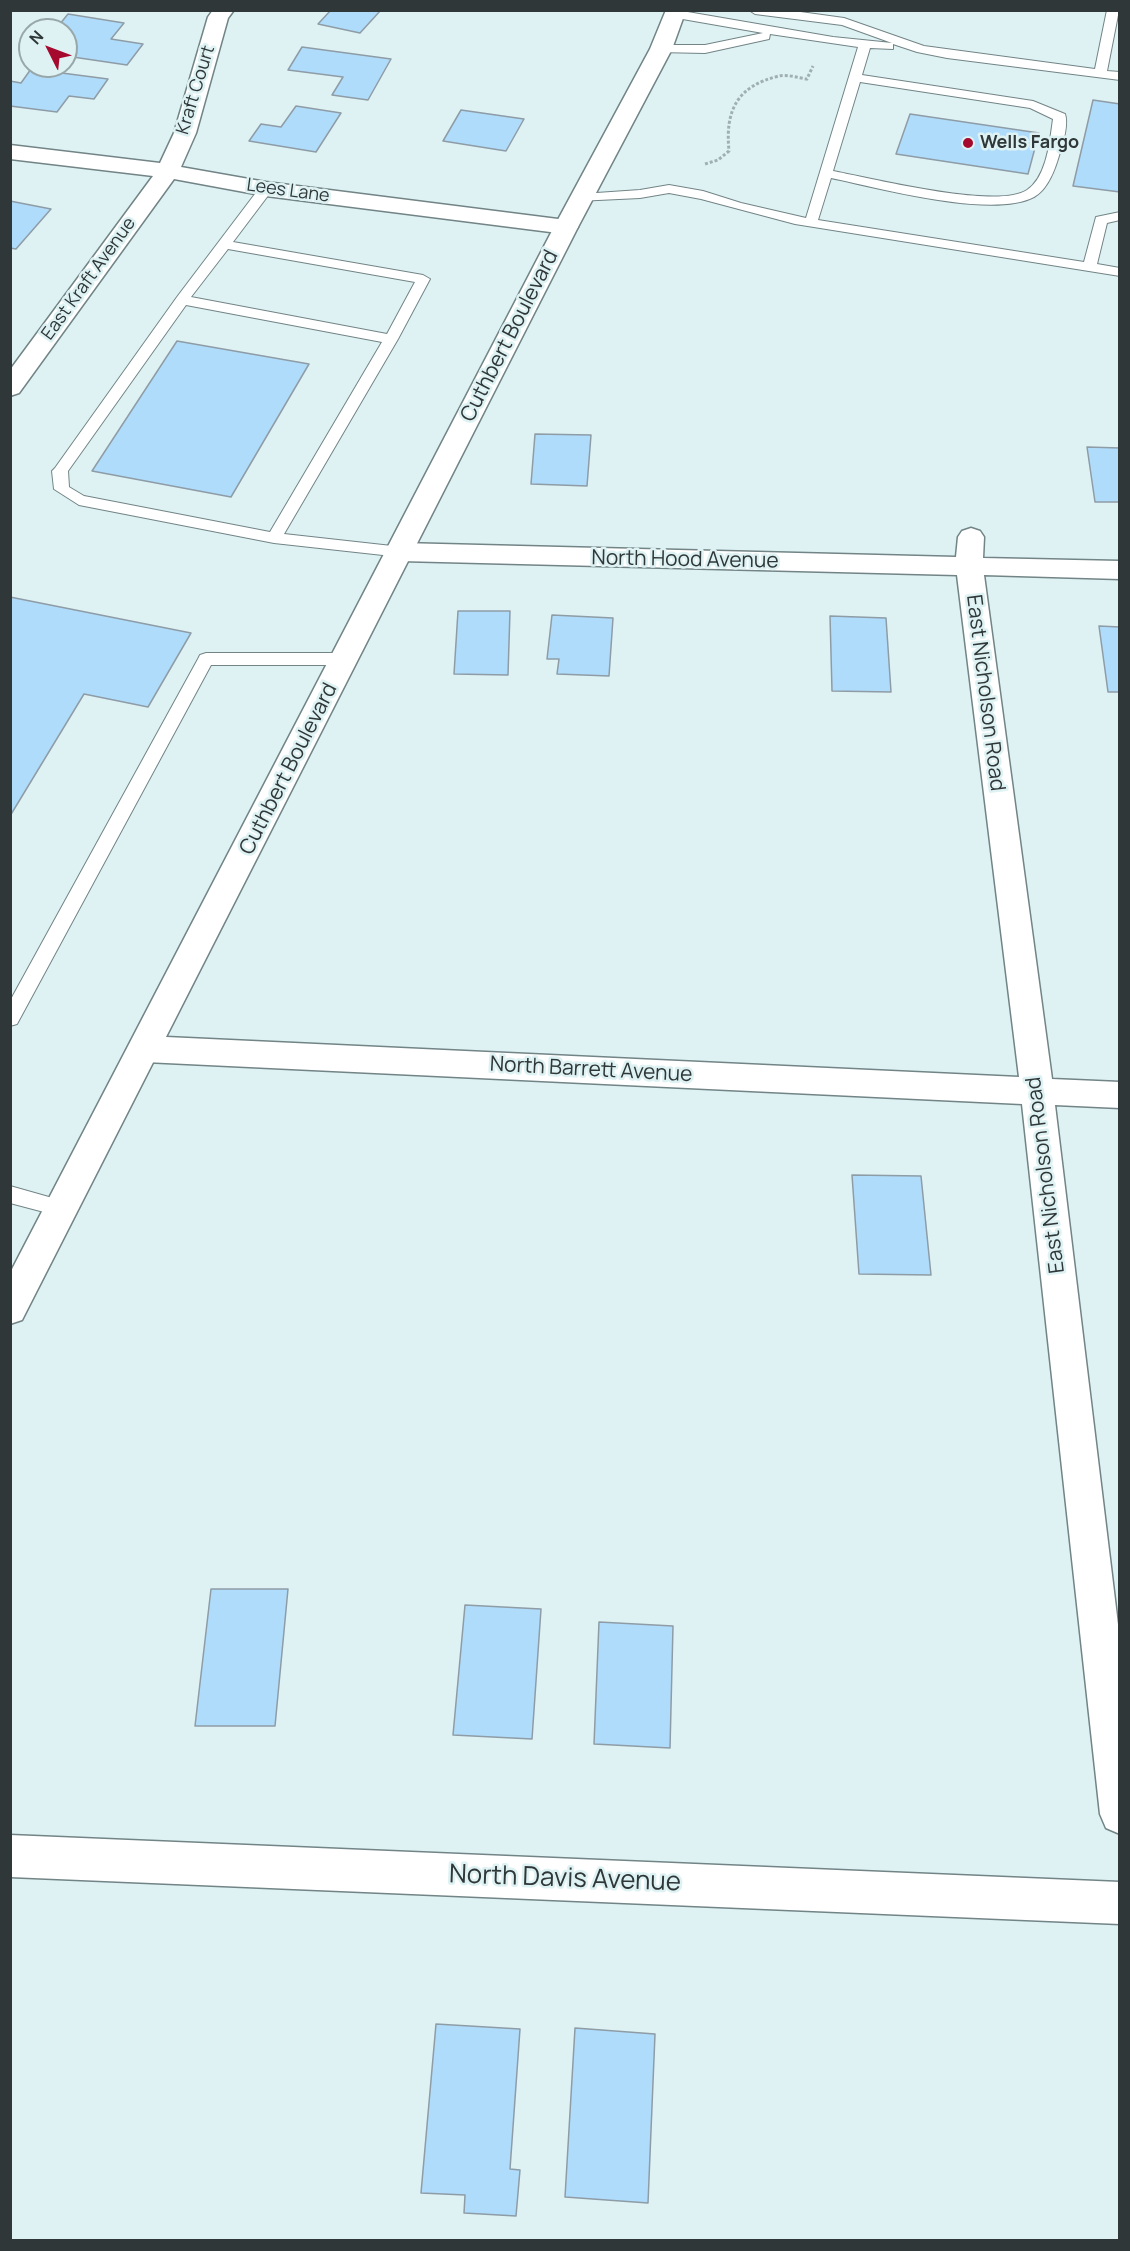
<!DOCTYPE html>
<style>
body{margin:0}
#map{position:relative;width:1130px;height:2251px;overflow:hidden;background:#def2f4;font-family:Manrope,sans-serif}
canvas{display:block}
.frame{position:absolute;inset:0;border:12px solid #2f3738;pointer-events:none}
.north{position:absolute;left:18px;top:18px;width:60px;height:60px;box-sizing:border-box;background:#def2f4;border:2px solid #98a7a9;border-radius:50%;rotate:312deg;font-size:16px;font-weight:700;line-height:24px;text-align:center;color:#2f3738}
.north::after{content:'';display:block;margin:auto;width:21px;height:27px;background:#a5092e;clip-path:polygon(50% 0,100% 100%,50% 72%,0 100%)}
</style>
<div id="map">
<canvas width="1130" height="2251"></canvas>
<div class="frame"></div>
<div class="north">N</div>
</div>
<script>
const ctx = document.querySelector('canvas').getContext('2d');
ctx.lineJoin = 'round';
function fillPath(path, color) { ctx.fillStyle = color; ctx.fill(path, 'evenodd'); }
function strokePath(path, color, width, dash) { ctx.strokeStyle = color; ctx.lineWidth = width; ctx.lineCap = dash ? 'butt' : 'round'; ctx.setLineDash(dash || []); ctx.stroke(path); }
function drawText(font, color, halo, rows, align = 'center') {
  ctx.font = font + ' Manrope,sans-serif'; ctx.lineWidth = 5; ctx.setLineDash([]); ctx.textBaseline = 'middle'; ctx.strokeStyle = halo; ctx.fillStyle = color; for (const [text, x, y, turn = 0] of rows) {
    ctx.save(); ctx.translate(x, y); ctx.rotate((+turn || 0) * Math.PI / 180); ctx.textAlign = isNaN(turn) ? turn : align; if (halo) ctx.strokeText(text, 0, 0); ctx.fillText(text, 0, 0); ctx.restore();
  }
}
const building = new Path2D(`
 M331,10H381L360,33L318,24Z
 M68,14L124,23L111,39L143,44L127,65L66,56V30H55Z
 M302,47L391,59L368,100L332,95L343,77L288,70Z
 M31,69L108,79L94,99L69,96L57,112L10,106V81L21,83Z
 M1093,100L1120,104V192L1073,186Z
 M296,106L341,113L316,152L249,141L261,124L281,127Z
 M461,110L524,119L506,151L443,141Z
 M910,114L1039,133L1028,174L896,154Z
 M10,201L51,209L16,249L10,248Z
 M177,341L309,364L231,497L92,471Z
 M535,434L591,435L587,486L531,484Z
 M1087,447L1120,448V502H1095Z
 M10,597L191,633L148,707L84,694L10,816Z
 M458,611H510L508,675L454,674Z
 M552,615L613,618L609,676L557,674L559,659H547Z
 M830,616L886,618L891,692L832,691Z
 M1099,626L1120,627V692H1108Z
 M852,1175L921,1176L931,1275L859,1274Z
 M211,1589H288L275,1726H195Z
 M465,1605L541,1609L532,1739L453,1735Z
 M599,1622L673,1626L670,1748L594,1744Z
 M436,2024L520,2029L510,2169L520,2170L516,2216L464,2213L465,2195L421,2193Z
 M575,2028L655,2034L648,2203L565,2197Z`);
fillPath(building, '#b0dcfb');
strokePath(building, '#8e9ca6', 1.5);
const lane = new Path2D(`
 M676,10L833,37L892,43L842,25L755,14L749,10H786L844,18L924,46L1095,69L1107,10H1119L1107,71L1120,72V80L947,58L917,52L893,44V49L870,48L862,75L1033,101L1065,114C1069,125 1062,147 1058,159C1054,172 1047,190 1034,197C992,219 879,188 831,178L818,220L1084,262L1096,217L1120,212V220L1107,223L1097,264L1120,268V276L795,224L701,199L669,193L640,198L577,201L575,198L582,194L640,190L669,185L703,191L741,203L806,218L858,47L770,34L769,39L705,53L657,52L655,49L657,46L661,45H705L763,33L671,17V11ZM860,82L1030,108L1053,119C1050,140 1047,177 1027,190C997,210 871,178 833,171Z
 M266,185L273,189L233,242L423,275L430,279L398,339L284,534L401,547L409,552L407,556L401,557L274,543L79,505L54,489L52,471L55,468L177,297L261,186ZM228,249L415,282L387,334L191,297ZM186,305L382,342L270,532L84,496L69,487L68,471Z
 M206,653H345L351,655L353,659L351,663L345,665H211L17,1024L10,1026V1001L198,659L200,655Z
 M10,1186L70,1203L73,1209L70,1215L63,1217L10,1203Z`);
const street = new Path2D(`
 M213,10H234L228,18L196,133L181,167L266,182L566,220L574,222L578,227L574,232L566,234L266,196L174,179L19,393L10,396V370L153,176L10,159V145L160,163L174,133L208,17Z
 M971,528L980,531L984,537L983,558L1120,561V579L984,575L1052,1079L1120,1082V1108L1055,1105L1120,1641V1834L1106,1828L1100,1814L1022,1104L145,1062L134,1058L129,1049L134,1040L145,1036L1019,1077L957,575L401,561L392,558L388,552L392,546L401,543L956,557L958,537L962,531Z
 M10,1835L1120,1882V1924L10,1877Z`);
const secondary = new Path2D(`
 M666,10H686L672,49L578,227L22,1320L10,1324V1273L554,227L650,49Z`);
strokePath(lane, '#728486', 2);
strokePath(street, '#728486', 3);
strokePath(secondary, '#728486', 3);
strokePath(new Path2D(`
 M705,164L718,160L729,151C725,110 737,86 779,76C787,74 799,78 807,79L813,66`), '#a0b0b2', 3, [3, 2]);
fillPath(lane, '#fff');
fillPath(street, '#fff');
fillPath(secondary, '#fff');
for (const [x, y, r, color] of [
 [968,143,6,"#a5092e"]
]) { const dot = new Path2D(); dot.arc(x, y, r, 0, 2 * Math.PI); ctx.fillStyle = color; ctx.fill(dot); strokePath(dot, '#def2f4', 2); }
drawText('18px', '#2f3738', '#def2f4', [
 ["Kraft Court",196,90,-73],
 ["Lees Lane",288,191,8],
 ["East Kraft Avenue",89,279,-54]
]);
drawText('bold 18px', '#2f3738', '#def2f4', [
 ["Wells Fargo",980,143]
], 'left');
drawText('21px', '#2f3738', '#def2f4', [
 ["Cuthbert Boulevard",510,336,-63],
 ["North Hood Avenue",685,560,1],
 ["East Nicholson Road",985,693,83],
 ["Cuthbert Boulevard",289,769,-63],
 ["North Barrett Avenue",591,1070,3],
 ["East Nicholson Road",1046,1175,-97]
]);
drawText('26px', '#2f3738', '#def2f4', [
 ["North Davis Avenue",565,1879,2]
]);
</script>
